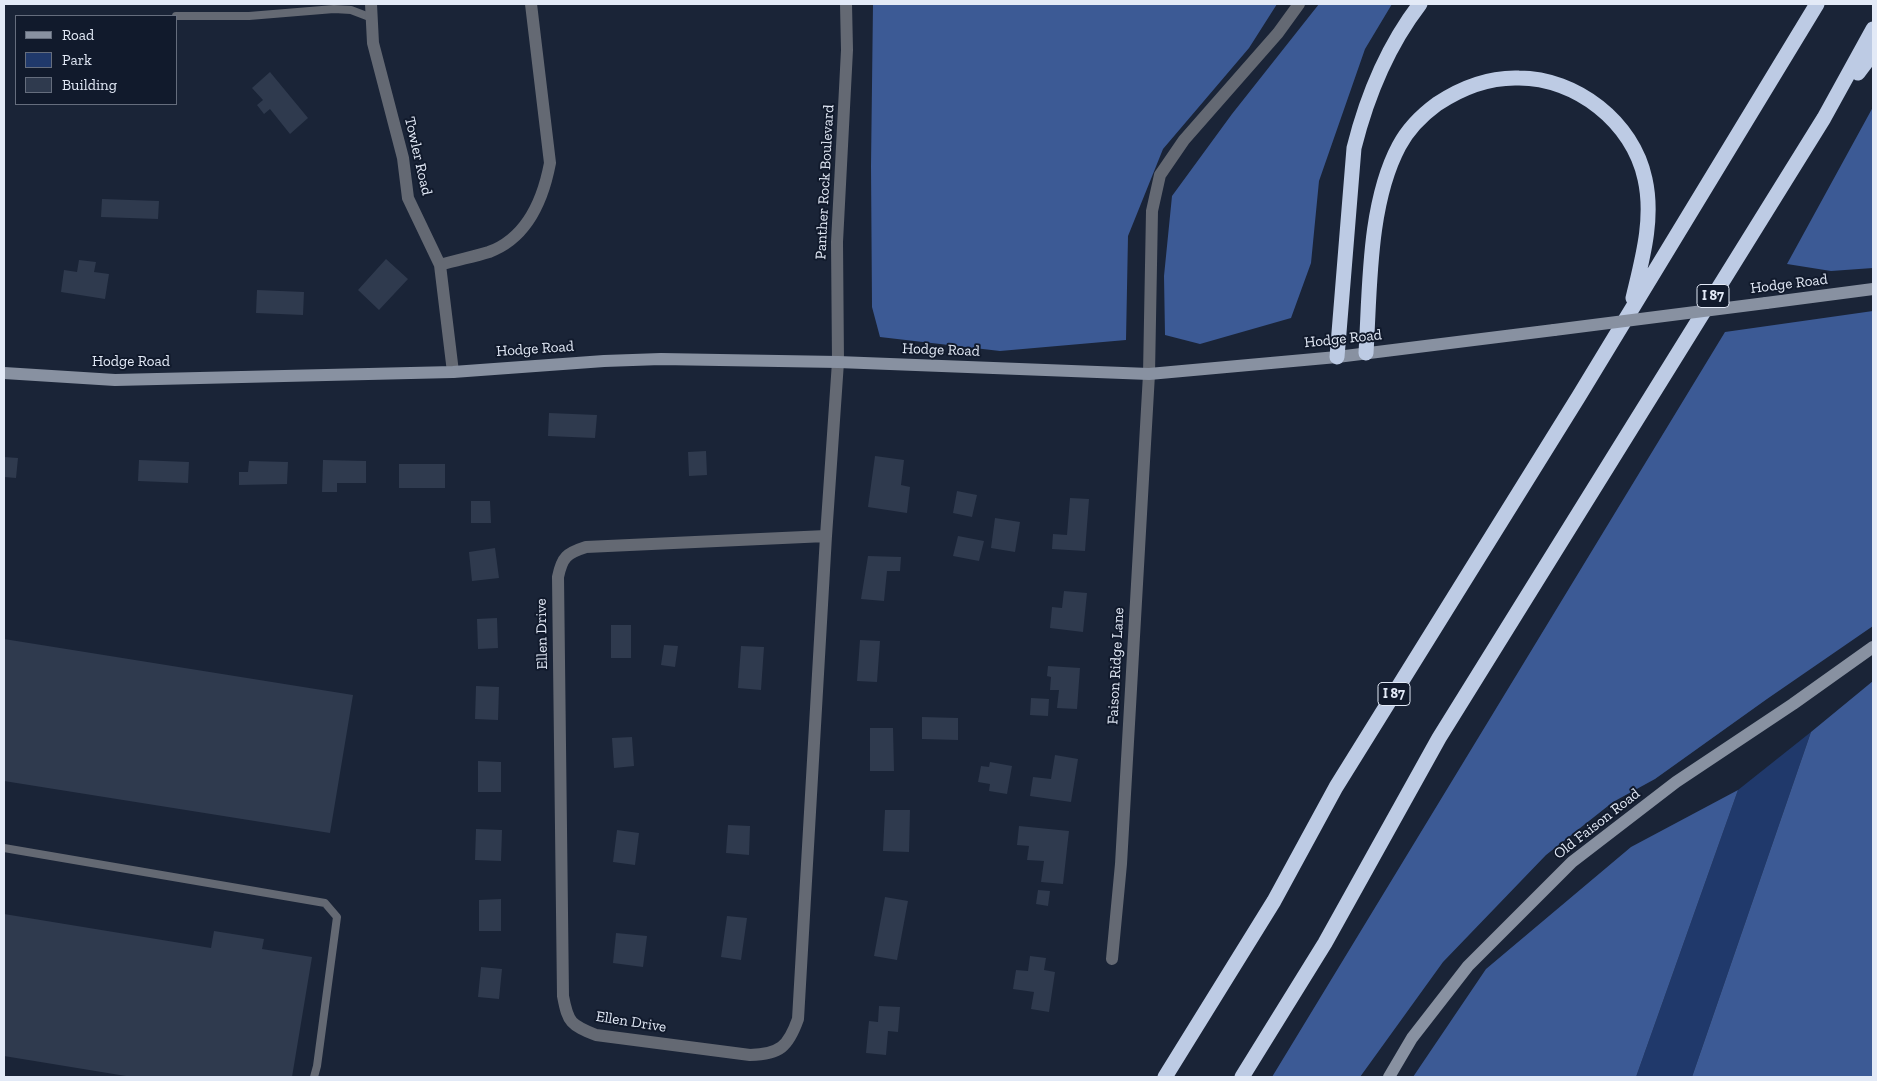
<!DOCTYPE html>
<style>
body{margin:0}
#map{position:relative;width:1877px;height:1081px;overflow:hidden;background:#1a2437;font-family:"Zilla Slab",serif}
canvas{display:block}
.frame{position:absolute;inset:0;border:5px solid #e3eaf7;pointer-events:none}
.legend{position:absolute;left:15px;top:15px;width:162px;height:90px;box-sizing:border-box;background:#111a2c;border:1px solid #656d7d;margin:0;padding:6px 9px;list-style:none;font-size:15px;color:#e3eaf7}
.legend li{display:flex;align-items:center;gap:10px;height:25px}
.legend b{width:25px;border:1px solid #656d7d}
</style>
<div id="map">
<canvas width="1877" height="1081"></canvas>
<div class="frame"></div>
<ul class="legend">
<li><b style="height:6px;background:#8891a1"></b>Road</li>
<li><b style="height:14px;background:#20396b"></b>Park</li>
<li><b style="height:14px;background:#2f3a4e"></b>Building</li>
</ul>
</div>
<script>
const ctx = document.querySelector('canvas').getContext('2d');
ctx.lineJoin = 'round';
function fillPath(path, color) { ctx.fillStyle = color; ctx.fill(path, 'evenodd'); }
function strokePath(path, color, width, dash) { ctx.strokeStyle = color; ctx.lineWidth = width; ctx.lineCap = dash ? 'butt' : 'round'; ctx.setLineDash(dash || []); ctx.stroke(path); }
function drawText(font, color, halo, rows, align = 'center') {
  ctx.font = font + ' "Zilla Slab",serif'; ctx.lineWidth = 4; ctx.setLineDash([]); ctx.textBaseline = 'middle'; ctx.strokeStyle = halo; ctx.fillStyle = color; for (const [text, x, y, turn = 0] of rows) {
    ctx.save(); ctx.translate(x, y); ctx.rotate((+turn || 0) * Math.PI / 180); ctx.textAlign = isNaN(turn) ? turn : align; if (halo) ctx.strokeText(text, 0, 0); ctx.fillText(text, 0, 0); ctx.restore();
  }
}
fillPath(new Path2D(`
 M1811,732L1692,1077H1636L1738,790Z`), '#20396b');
fillPath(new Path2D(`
 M873,4H1277L1249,48L1163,149L1128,236L1126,340L1000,351L880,337L872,307L871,166Z
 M1319,4H1392L1365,49L1319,181L1311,263L1291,318L1200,344L1165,335L1164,276L1172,196L1232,114Z
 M1873,107V268L1831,271L1787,264Z
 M1873,311V626L1767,699L1655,779L1613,802L1546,855L1443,962L1360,1077H1272L1725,332Z
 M1873,681V1077H1692L1811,732Z
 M1738,790L1636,1077H1413L1486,969L1631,847Z`), '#3c5a95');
fillPath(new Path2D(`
 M270,72L308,118L290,134L270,109L264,114L257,105L263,100L252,88Z
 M102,199L159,201L158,219L101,217Z
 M386,259L408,279L379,310L358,290Z
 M79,260L96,262L94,272L109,274L105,299L61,292L64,270L77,272Z
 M257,290L304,292L303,315L256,313Z
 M549,413L597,415L595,438L548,436Z
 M706,451L707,475L689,476L688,452Z
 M875,456L904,460L901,485L910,487L907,513L868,507Z
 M4,457L18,458L16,478L4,477Z
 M139,460L189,462L188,483L138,481Z
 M323,460L366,461V483H337V492H322Z
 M249,461L288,462L287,484L239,485V472H248Z
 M399,464H445V488H399Z
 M957,491L977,495L972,517L953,513Z
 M1070,498L1089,499L1085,551L1052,549L1053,534L1067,535Z
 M471,501H490L491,523H471Z
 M995,518L1020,522L1015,552L991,548Z
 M958,536L984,541L979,561L953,556Z
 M495,548L499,578L472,581L469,552Z
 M868,556L901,557L900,571H887L884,601L861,599Z
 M1064,591L1087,593L1083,632L1050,628L1052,607L1062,608Z
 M497,618L498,648L478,649L477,619Z
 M611,625H631V658H611Z
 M4,639L353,695L330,833L4,781Z
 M860,640L880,641L877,682L857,681Z
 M664,645L678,646L675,667L661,665Z
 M741,646L764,647L761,690L738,688Z
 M1048,666L1080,668L1077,709L1057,708L1059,690H1050L1051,677L1047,676Z
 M476,686L499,687L498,720L475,719Z
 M1031,698L1049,699L1048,716L1030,715Z
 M922,717L958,718V740L922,739Z
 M870,728H893L894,771H870Z
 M632,737L634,766L614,768L612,738Z
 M1055,755L1078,759L1071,802L1030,796L1033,777L1051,779Z
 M478,761L501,762V792H478Z
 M990,762L1012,766L1007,794L989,791L990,784L978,782L981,766L989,767Z
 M885,810H910L909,852L883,851Z
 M728,825L750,826L749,855L726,853Z
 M1019,826L1069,831L1063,884L1041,882L1044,861L1027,860L1029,846L1017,845Z
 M476,829L502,830L501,861L475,860Z
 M617,830L639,833L635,865L613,862Z
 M1038,890L1050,891L1048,906L1036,904Z
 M885,897L908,901L897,960L874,956Z
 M501,899V931H479V900Z
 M4,914L211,948L214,931L264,939L262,949L312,957L292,1077H132L4,1056Z
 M727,916L747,918L741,960L721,957Z
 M616,933L647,936L643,967L613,963Z
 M1030,956L1046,958L1044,970L1055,972L1049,1012L1031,1009L1034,992L1013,989L1016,970L1028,971Z
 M481,967L502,969L499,999L478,997Z
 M879,1006L900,1007L898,1032L888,1031L886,1055L866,1053L869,1021L878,1022Z`), '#2f3a4e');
strokePath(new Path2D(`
 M176,16H249L334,9L351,10L372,18
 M4,848L325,903L337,917L317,1066L314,1077`), '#646973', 8);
strokePath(new Path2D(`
 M371,4L373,43L403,158L408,198L440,265L453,372
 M440,265C456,260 473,257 489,252C527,238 543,200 550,163L531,4
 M826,536L798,1019C788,1047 780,1054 750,1055L596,1035C571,1025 568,1023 563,996L558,577C562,557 567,553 586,547Z
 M826,536L838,362L837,242L847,50L846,4
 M1112,959L1121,864L1149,374L1152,211L1160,175L1184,140L1278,33L1299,4`), '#646973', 12);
strokePath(new Path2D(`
 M1766,303L1873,289
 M4,373L115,380L453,372L604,361L661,359L838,362L1149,374L1337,357L1554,330
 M1389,1077L1412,1038L1468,966L1572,862L1676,782L1793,704L1873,647`), '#8891a1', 12);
strokePath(new Path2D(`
 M1858,73L1873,53
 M1366,353C1370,289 1368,204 1399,146C1408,129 1422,115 1437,104C1461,88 1489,77 1519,78C1576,78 1633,122 1645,179C1654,219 1642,260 1633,298
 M1337,357L1354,148C1367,96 1387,47 1420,4
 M1165,1077L1274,901L1336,787L1579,396L1817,4
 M1242,1077L1325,943L1439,738L1824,118L1873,29`), '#bdcbe4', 15);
strokePath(new Path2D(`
 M1554,330L1766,303`), '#8891a1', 12);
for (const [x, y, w] of [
 [1713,296,32],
 [1394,694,32]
]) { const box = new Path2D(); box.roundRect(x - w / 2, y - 11.5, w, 23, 4); ctx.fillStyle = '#111a2c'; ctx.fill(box); strokePath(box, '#e3eaf7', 1); }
drawText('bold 14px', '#e3eaf7', null, [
 ["I 87",1713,296],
 ["I 87",1394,694]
]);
drawText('15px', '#e3eaf7', '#111a2c', [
 ["Towler Road",418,156,77],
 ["Panther Rock Boulevard",825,182,-87],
 ["Hodge Road",1789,284,-7],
 ["Hodge Road",1343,339,-6],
 ["Hodge Road",535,349,-4],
 ["Hodge Road",941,350,2],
 ["Hodge Road",131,362],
 ["Ellen Drive",542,634,-91],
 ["Faison Ridge Lane",1116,666,-87],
 ["Old Faison Road",1597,824,-38],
 ["Ellen Drive",631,1022,9]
]);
</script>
